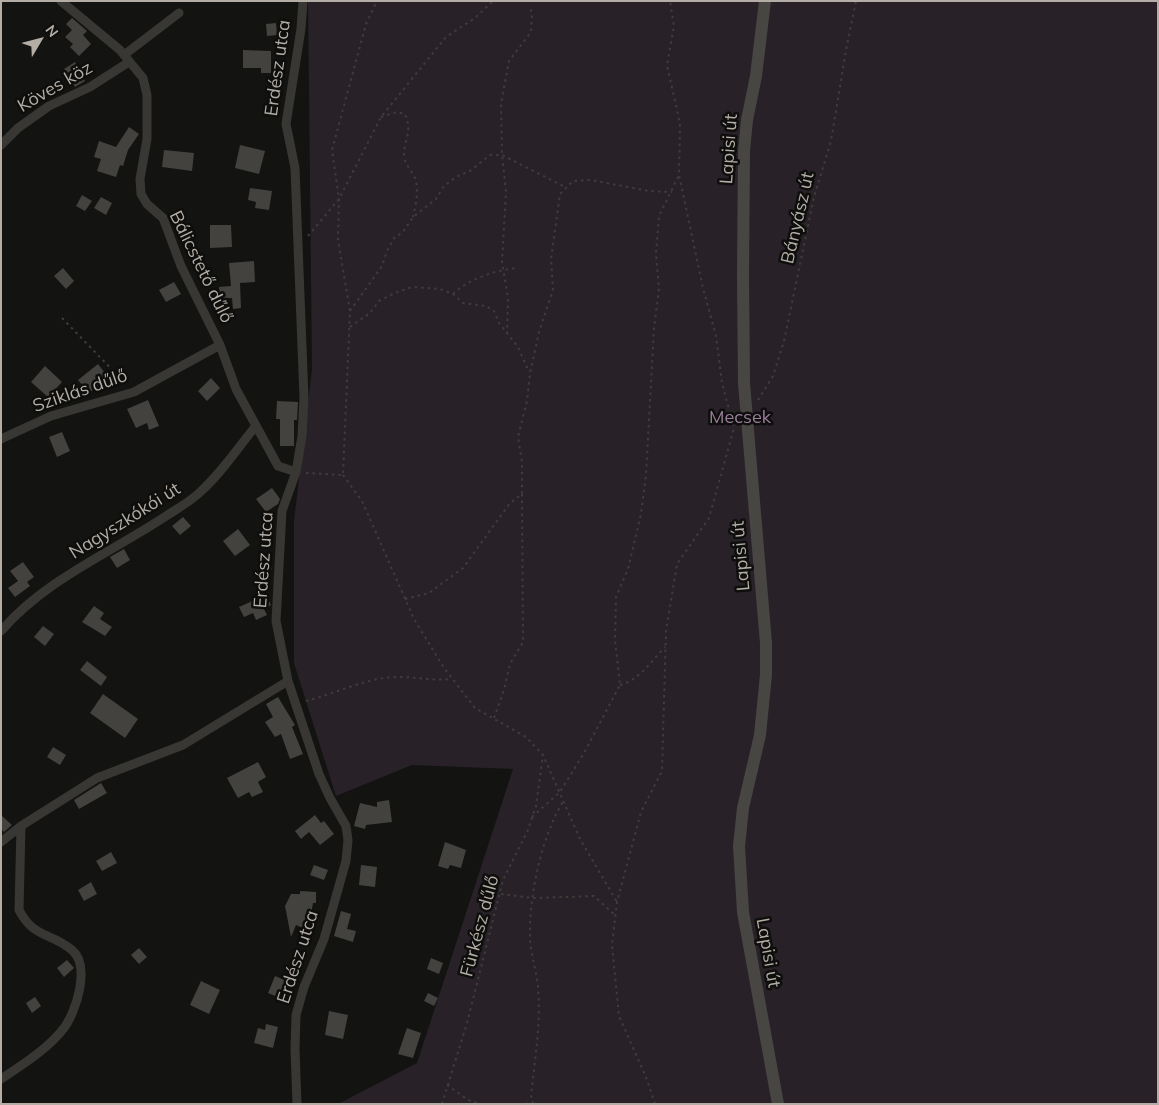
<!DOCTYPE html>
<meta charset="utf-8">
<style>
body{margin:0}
#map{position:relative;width:1159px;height:1105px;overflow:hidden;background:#131312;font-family:Mulish,sans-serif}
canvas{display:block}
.frame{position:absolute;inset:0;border:2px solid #b3ada5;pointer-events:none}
.north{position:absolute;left:15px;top:15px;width:50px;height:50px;-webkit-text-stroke:4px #0e0e0d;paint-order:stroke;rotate:53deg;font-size:14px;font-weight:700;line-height:20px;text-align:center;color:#b3ada5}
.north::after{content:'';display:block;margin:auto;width:18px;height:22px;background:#b3ada5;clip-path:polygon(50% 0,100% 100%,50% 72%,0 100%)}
</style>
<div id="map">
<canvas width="1159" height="1105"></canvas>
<div class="frame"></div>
<div class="north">N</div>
</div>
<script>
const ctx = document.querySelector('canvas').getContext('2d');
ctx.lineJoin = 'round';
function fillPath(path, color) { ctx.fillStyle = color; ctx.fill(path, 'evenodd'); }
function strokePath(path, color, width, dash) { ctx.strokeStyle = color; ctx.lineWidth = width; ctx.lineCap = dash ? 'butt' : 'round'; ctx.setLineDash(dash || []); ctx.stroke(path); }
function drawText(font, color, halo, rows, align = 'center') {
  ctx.font = font + ' Mulish,sans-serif'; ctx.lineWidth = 5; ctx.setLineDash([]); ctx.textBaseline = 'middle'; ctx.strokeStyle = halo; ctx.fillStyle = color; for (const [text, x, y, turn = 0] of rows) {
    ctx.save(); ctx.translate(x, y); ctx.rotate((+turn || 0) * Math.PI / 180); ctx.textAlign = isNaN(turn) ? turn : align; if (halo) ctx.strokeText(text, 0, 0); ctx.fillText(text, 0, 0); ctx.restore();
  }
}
fillPath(new Path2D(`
 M308,1H1158V1104H338L417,1063L513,769L412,765L336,796L294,663V521L312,369Z`), '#282128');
fillPath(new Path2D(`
 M72,18L87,31L83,35L91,44L79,56L70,47L73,44L65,37L72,30L66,24Z
 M276,23L277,35L267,36L266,24Z
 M243,50L271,51V73H261V68H243Z
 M75,62L85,81L75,87L64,69Z
 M129,127L139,134L128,150L123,166L120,165L116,177L97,171L101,159L94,157L99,141L116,147Z
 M240,145L265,151L259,174L235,168Z
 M164,150L194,153L192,171L162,167Z
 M250,188L272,191L269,210L255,208L256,202L248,200Z
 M82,195L92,201L85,211L76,206Z
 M101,197L112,203L106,215L94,208Z
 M210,225H231L232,247L210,248Z
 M254,261L255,282L240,283L241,308L233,309L232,298H220L219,287L231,286L229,263Z
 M63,268L74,281L66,289L54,276Z
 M174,282L181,294L166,302L159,290Z
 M98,364L108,377L89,393L78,380Z
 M45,366L62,382L48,397L31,382Z
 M211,378L220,388L207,401L198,391Z
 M148,400L159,426L149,430L147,423L136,428L127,409Z
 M277,401L298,402L297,420H294V446H280V419H276Z
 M62,432L70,451L57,457L49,437Z
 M272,488L280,499L278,504L266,512L256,499Z
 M183,517L191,526L180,535L172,526Z
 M238,529L250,545L235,556L223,541Z
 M124,549L130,560L117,568L110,557Z
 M266,555L272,569L264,573L258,559Z
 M23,562L34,577L27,582L30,586L15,597L8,588L18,581L10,571Z
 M266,595L271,605L264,609L267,615L256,620L253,613L244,617L239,607Z
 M94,606L104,613L100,619L112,627L105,636L82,622Z
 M43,626L54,634L45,646L34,637Z
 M87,661L107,677L101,686L80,670Z
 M103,694L138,719L125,738L90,713Z
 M278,697L295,725L292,727L303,754L290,759L281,734L275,737L265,722L273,717L266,704Z
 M53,747L66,755L60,765L47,757Z
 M258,762L266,777L258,782L263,792L252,797L249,792L238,798L227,778Z
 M101,783L107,793L79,809L74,800Z
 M389,800L392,822L366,825L365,829L354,826L360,803L377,807V802Z
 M1,815L12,825L4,832L1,829Z
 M315,815L321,823L324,821L334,834L320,845L309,832L301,839L295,831Z
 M445,842L466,850L461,868L450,865L448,869L438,866Z
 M111,852L117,863L102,871L96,861Z
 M314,865L328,870L324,880L310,875Z
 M361,865L377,867L375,887L359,885Z
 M91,882L97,894L84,901L78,890Z
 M300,891L316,892V903H313L310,920L306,918L303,928L296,925L291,937L285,906L291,894H300Z
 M341,911L351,914L347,929L356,931L353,942L334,936Z
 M139,948L147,957L139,964L131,955Z
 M431,958L443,963L439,974L427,969Z
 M67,960L74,968L64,977L57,968Z
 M275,976L292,983L285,1000L268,993Z
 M201,981L220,990L209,1014L190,1005Z
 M428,993L438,998L434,1006L424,1001Z
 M35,997L41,1006L32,1013L26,1003Z
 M329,1011L348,1015L343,1039L325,1035Z
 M266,1024L278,1027L273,1048L254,1043L258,1028L265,1030Z
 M407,1028L421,1033L413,1058L398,1054Z`), '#43423f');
strokePath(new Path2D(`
 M381,117L397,112L405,114C413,133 404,138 404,156C405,164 409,167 413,174C420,186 416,204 413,217
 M308,236L339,199L381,117L446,37L475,18L493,1
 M453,294C469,279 495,270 517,268
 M350,311L382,266L387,251L394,238L403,232L413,217L436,199L444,186L456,177L470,171L490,155H502L567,188
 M62,318L125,383
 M350,327L370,313L379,301L395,293L412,287L440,289L453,294L463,303L486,306L494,311L499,323L518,347L529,372
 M507,334L508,298L502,262L506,192L502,155L501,104L509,61L531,32L532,15L530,6
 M758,400L773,376L784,341L814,197L831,141L846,50L856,1
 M306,473L343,475L350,311L338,240L339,199L332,150L366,24L377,1
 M343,475L362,501L414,619L444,668L475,708L526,737L543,755L580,839L617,902
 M405,599L429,593L463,568L510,503L522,494V462L518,437L527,401L530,374L539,332L553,290L551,259L560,194L573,181L591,180L649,191L672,192
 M620,685C641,679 650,662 665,647
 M306,701C334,694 371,676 399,677C417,677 434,681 452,679
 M494,718L504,690L510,664L523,642L522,494
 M532,817L560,792L584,753L620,685L615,640L616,597L628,569L641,514L646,475L654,328L659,289L656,254L659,216L679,175
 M501,894L533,898L594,896L616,916
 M447,1085L468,1100L480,1104
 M442,1104L467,1023L503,880L528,830L536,806L543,755
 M526,1104L533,1102
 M533,1104L531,1095C535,1059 541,1023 538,988C537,972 531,956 530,939C529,895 541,837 564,800
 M655,1104L646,1077L619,1016L612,945L617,902L641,812L662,771L666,631L677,564L709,518L734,428L722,383L716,336L703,288L679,175L680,124L667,65L674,26L670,1`), '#3f3d3a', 2, [2.5, 4]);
strokePath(new Path2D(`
 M61,1L120,50L143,78L147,95V139L140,179L141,194L147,204L163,218L181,266L220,345L236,389L278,466L296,472
 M124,55L179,13
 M1,145L18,128L49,106L90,87L129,62
 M1,439L51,416L134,392L220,345
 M1,631C45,580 108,554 163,518C175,510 188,503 198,494C220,475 237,449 255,427
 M1,842L21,826
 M1,1079C22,1065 48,1049 64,1028C76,1012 91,966 72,950C51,932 34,939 19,910L21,826L97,778L183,745L288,681
 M297,1104L295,1049L296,1015L304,987L324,939L346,861L348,840L346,826L330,798L319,774L288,681L276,621L282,511L296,472L302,436L304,398L295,168L286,124L301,29L303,1`), '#383734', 9);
strokePath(new Path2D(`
 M765,1L756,76L747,120L744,151L743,275L744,383L766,643V675L760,735L743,808L739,846L743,912L778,1104`), '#484642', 12);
drawText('18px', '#b3ada5', '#0e0e0d', [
 ["Erdész utca",278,68,-82],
 ["Köves köz",55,87,-30],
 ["Lapisi út",729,149,-86],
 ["Bányász út",798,218,-77],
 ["Bálicstető dűlő",201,267,64],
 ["Sziklás dűlő",80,391,-19],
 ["Nagyszkókói út",125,521,-32],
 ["Lapisi út",741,556,-95],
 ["Erdész utca",264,560,-86],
 ["Fürkész dűlő",480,926,-75],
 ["Lapisi út",768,953,80],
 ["Erdész utca",298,957,-72]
]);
drawText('18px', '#9b7e9c', '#0e0e0d', [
 ["Mecsek",740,418]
]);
</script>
